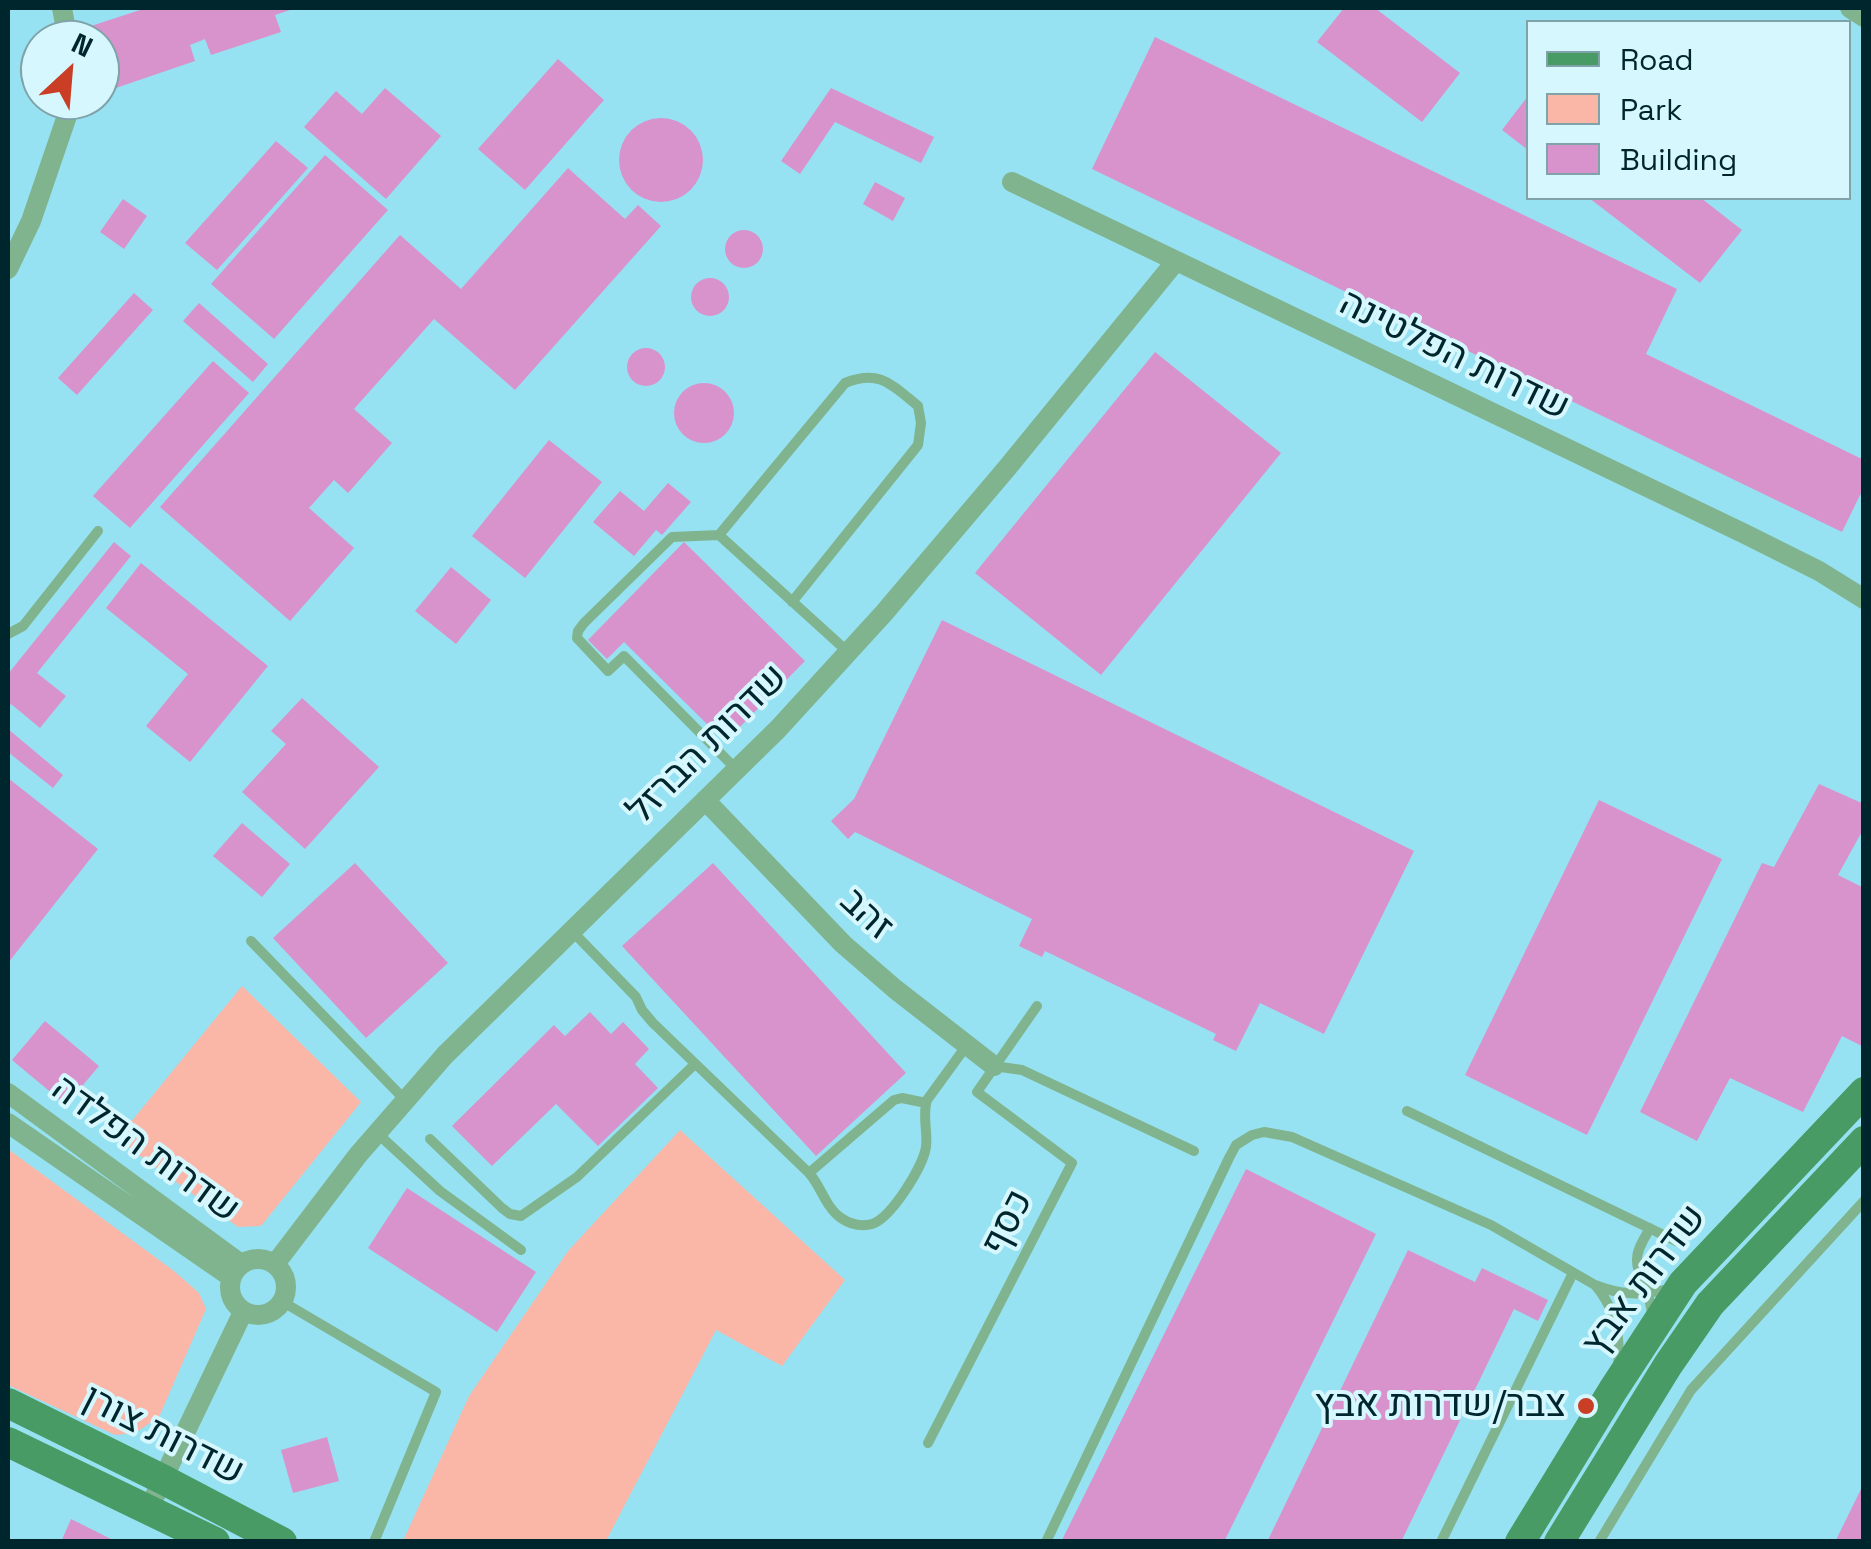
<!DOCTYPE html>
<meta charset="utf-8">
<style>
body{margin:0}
#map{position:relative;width:1871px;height:1549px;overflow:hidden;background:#acf0ff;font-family:"Space Grotesk",sans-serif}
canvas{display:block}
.frame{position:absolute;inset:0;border:10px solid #00262d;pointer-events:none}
.legend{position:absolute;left:1526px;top:20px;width:325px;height:180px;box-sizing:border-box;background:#d6f7fe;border:2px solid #80a3aa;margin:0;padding:12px 18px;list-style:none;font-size:30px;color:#00262d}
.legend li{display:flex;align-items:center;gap:20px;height:50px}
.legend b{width:50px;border:2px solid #80a3aa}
.north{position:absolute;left:20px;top:20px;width:100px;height:100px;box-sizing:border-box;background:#d6f7fe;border:2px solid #80a3aa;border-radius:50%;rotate:26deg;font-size:28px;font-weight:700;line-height:40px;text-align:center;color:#00262d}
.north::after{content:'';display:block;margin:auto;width:35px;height:45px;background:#c93e24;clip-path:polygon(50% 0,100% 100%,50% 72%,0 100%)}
</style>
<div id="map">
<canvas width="1871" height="1549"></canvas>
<div class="frame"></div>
<ul class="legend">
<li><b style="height:12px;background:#489b65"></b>Road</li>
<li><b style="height:28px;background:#fab7a8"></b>Park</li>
<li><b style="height:28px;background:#d893cd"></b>Building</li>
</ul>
<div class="north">N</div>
</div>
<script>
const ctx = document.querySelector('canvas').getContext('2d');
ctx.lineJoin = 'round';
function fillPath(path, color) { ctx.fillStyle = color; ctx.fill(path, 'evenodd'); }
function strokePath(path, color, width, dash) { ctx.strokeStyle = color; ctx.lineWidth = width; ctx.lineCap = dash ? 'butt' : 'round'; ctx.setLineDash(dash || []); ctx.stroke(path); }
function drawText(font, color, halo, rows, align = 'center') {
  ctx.font = font + ' "Space Grotesk",Heebo,sans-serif'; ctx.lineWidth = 8; ctx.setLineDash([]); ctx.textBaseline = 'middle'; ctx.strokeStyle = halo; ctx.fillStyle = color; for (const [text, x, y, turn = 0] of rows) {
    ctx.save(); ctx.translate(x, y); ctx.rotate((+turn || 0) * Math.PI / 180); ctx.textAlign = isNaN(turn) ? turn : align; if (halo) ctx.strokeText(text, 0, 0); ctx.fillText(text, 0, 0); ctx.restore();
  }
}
fillPath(new Path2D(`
 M8,8H1863V1541H8ZM1528,22H1848V198H1528ZM40,40H100V100H40Z`), '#97e2f2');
fillPath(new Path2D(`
 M242,986L361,1102L261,1226L238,1227L117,1139Z
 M680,1130L845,1280L782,1366L716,1330L606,1541H403L469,1396L568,1251Z
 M8,1149L174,1271L199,1293L206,1309L159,1417L135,1433L115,1435L8,1385Z`), '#fab7a8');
fillPath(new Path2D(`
 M146,8H296L275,15L281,32L211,55L205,39L190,45L195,61L110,90L100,61V40H93L88,27Z
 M1344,8H1375L1460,73L1422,122L1317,42Z
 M1155,37L1677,289L1646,354L1864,460V487L1842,532L1092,169Z
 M558,59L604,100L525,190L478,149Z
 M385,88L441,136L386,199L304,127L336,91L362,114Z
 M831,88L934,137L921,163L835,122L800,174L781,161Z
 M1528,96V150L1502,130Z
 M619 160a42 42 0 1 1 84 0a42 42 0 1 1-84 0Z
 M276,141L308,168L217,270L185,243Z
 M325,155L388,210L274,339L211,284Z
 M568,168L625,219L638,205L661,226L515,390L434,319L354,409L392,443L348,493L334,480L309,508L354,548L290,621L160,507L400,235L461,289Z
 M875,182L905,198L893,221L863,204Z
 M1589,198H1701L1742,230L1700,283Z
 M123,199L147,216L124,249L100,232Z
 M725 249a19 19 0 1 1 38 0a19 19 0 1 1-38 0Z
 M691 297a19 19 0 1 1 38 0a19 19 0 1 1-38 0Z
 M134,293L153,310L77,395L58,378Z
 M199,303L268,364L253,382L183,321Z
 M627 367a19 19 0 1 1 38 0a19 19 0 1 1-38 0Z
 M1155,352L1281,453L1101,675L975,573Z
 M213,361L249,393L130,528L93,496Z
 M674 413a30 30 0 1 1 60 0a30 30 0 1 1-60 0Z
 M549,440L602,482L525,578L472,536Z
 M668,483L691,502L662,535L656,530L634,556L593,522L620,491L644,511Z
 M114,542L131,556L37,673L66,696L40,728L11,704L8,709V674Z
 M684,542L805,661L735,732L724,722L715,732L624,642L607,659L588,640Z
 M141,563L268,666L190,762L146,726L188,674L106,608Z
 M451,567L491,600L456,644L415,611Z
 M942,620L1414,851L1324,1034L1260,1003L1236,1051L1213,1040L1216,1034L1045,951L1042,957L1019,946L1032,919L855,832L848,839L831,821L854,799Z
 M302,698L379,767L305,849L242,792L286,744L271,731Z
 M8,729L63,775L53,788L8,752Z
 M8,778L98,849L8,963Z
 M1819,784L1864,804V828L1838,875L1864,888V1047L1842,1036L1803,1112L1730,1078L1697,1141L1640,1112L1762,863L1774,867Z
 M1599,800L1722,859L1587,1135L1465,1075Z
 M242,823L290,864L262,897L213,856Z
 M355,863L448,963L366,1038L273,938Z
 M713,863L906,1073L816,1156L622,946Z
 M590,1012L611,1034L623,1022L649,1049L635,1064L658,1088L598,1146L556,1104L492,1166L452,1126L554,1025L565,1036Z
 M45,1021L99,1066L66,1105L12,1060Z
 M1246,1169L1376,1234L1224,1542H1061Z
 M407,1188L536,1272L497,1332L368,1248Z
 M1408,1250L1475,1282L1482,1268L1548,1300L1538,1321L1514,1309L1401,1542H1267Z
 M327,1437L339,1481L293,1493L281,1450Z
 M1864,1483V1542H1835Z
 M71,1519L117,1542H61Z`), '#d893cd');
strokePath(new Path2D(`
 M719,535L672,537L584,623L578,631L577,638L608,671L624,656L736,769
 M792,602L918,445L921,423L918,406C892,385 880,369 845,383L719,535L848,652
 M8,634L23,626L98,531
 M572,931L636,997L642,1010L653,1023L809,1173C821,1186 826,1208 841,1218C850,1224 861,1227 872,1224C891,1218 923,1167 926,1147C928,1131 922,1116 927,1100L967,1045
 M251,941L404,1099
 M994,1066L1022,1070L1194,1151
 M1407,1111L1678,1242
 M377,1133L440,1191L521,1250
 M430,1139L502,1208L510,1214L521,1216L577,1177L695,1064
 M809,1173L894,1100L902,1098L926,1103
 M1650,1228C1645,1237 1637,1249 1637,1259C1636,1275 1652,1294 1652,1316
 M283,1302L436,1392L374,1542
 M1618,1366C1621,1336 1615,1308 1595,1285C1620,1295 1642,1296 1668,1289
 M928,1443L1072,1163L977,1092L1037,1006
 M1046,1542L1229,1158L1236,1145L1252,1135L1264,1132L1292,1137L1491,1225L1595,1285
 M1441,1542L1573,1273
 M1599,1542L1691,1390L1864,1201`), '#80b48e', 10);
strokePath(new Path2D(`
 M62,8L68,40
 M1850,8L1864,17
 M1012,182L1745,534L1819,571L1864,599
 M8,269L31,221L69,110V100
 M705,800L843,944L895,989L994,1066
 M8,1093L241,1264
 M8,1123L231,1277
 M230 1287a28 28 0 1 1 56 0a28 28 0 1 1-56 0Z
 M275,1264L358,1155L445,1055L778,729L884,613L1007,468L1176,261
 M149,1508L243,1312`), '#80b48e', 20);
strokePath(new Path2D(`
 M8,1403L164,1480L282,1542
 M8,1442L215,1542
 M1520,1542L1613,1390L1683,1283L1864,1092
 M1559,1542L1668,1365L1710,1304L1864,1141`), '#489b65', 30);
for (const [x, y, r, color] of [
 [1586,1406,10,"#c93e24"]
]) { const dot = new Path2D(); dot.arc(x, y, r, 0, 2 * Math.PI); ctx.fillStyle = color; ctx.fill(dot); strokePath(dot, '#d6f7fe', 4); }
drawText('38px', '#00262d', '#d6f7fe', [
 ["שדרות הפלטינה",1454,356,26],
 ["שדרות הברזל",708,745,-45],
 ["זהב",866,915,43],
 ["שדרות הפלדה",145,1150,36],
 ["כסף",1008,1223,-63],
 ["שדרות אבץ",1645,1281,-53],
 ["שדרות צורן",163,1436,27]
]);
drawText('38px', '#00262d', '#d6f7fe', [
 ["צבר/שדרות אבץ",1566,1406]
], 'right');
</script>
